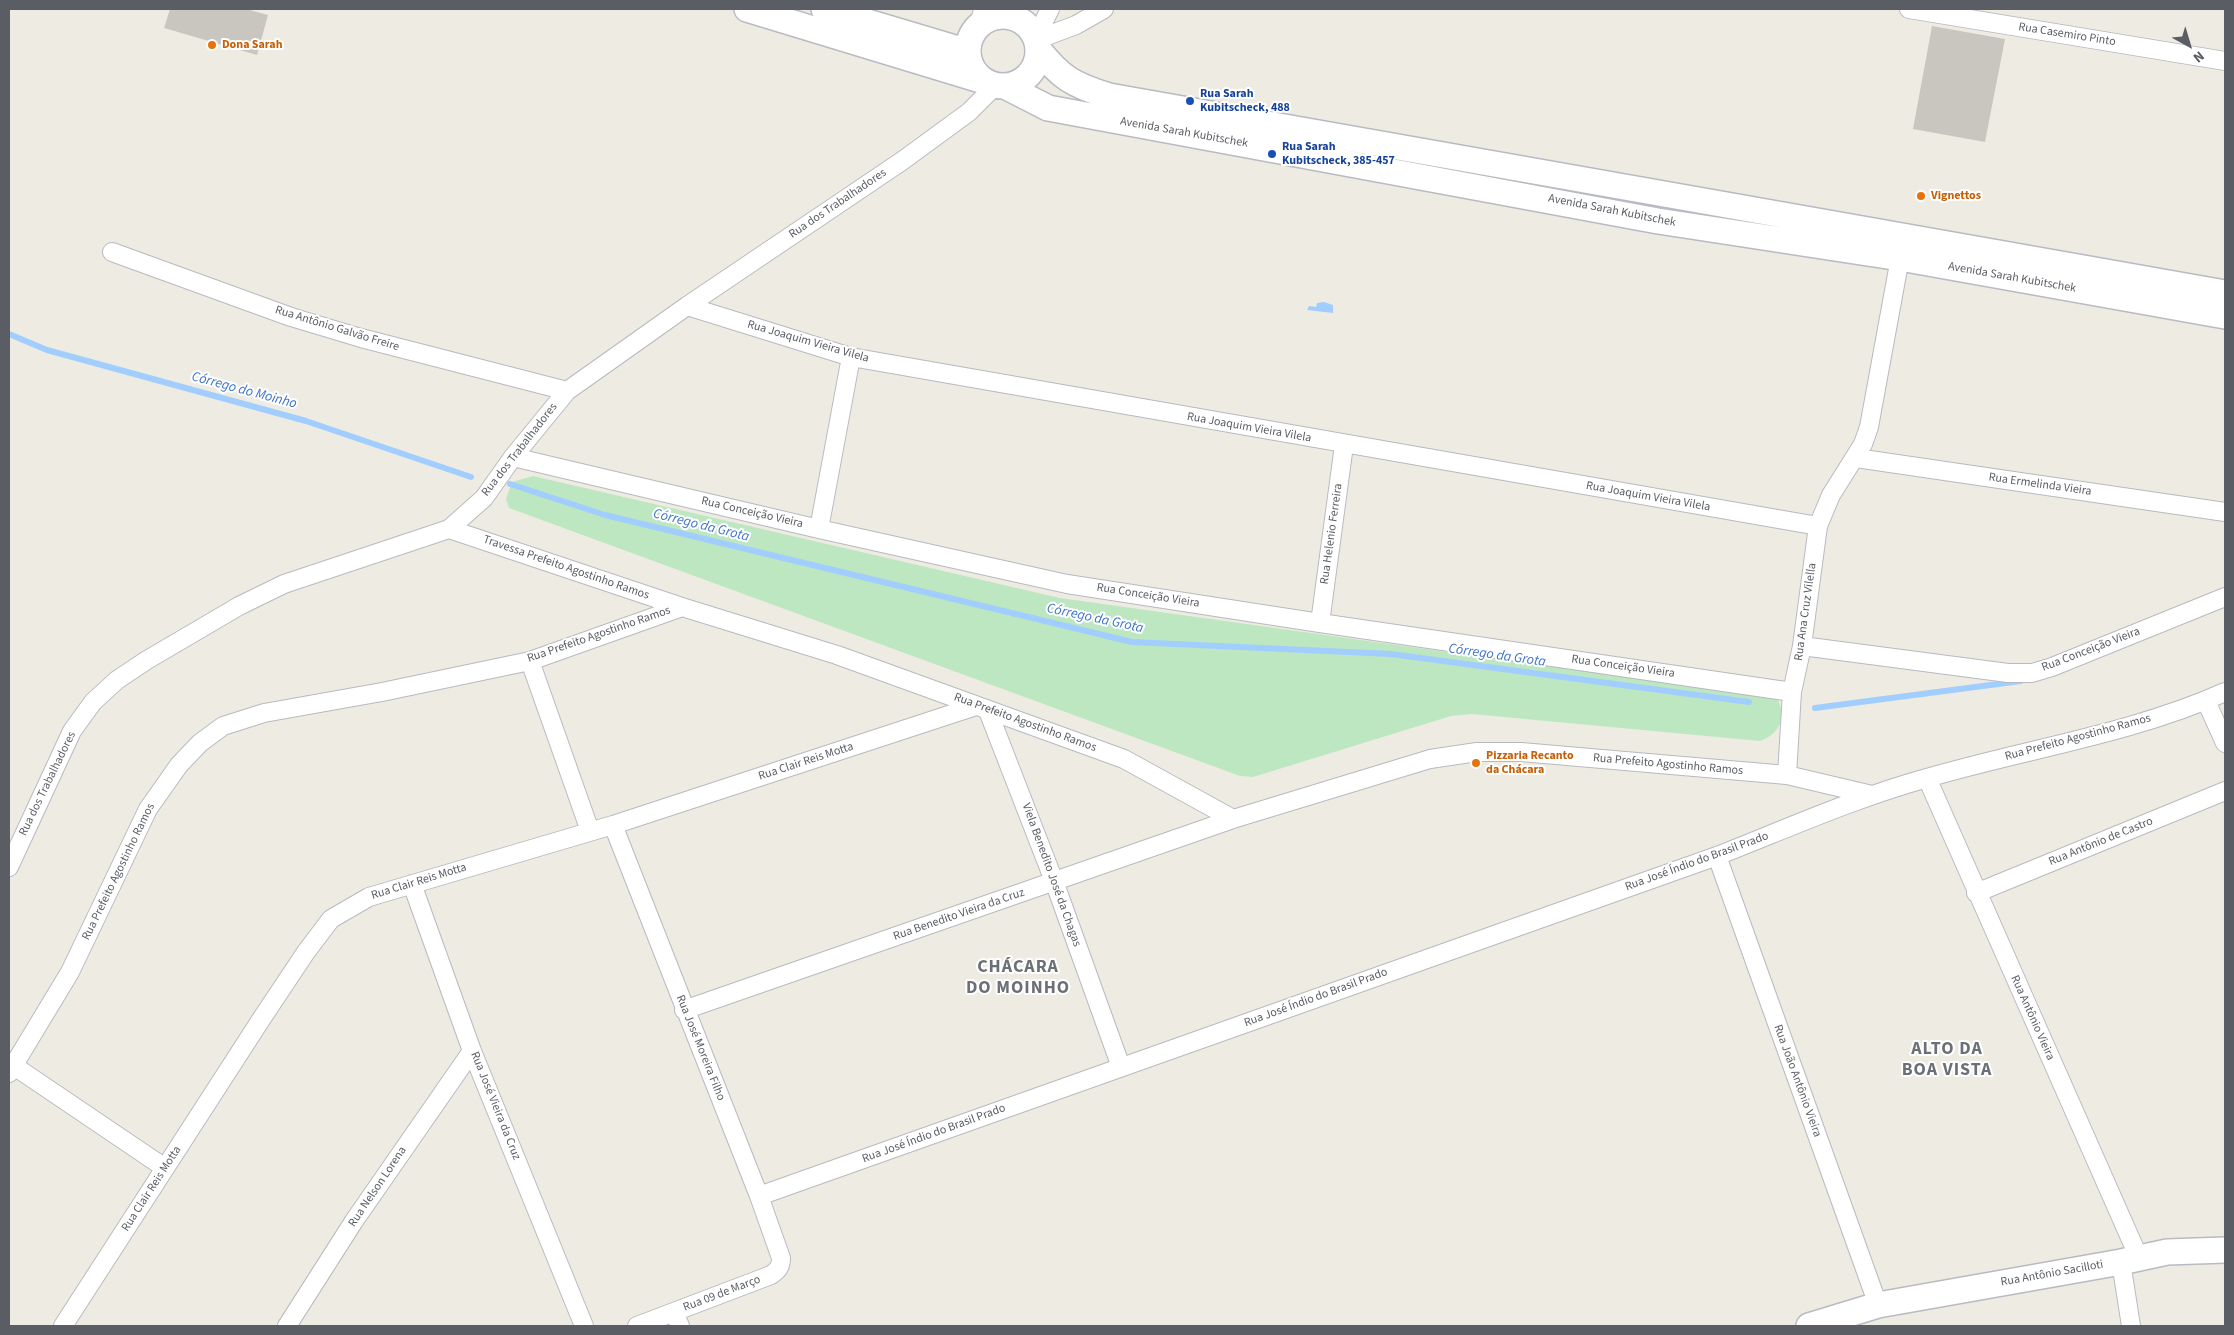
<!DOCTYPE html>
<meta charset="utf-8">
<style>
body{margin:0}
#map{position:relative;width:2234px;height:1335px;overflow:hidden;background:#eeece2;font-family:"Source Sans 3",sans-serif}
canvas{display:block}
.frame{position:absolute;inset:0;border:10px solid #5a5e64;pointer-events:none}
.north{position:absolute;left:2164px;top:20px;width:50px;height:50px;-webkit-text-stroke:4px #fff;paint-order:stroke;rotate:141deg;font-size:14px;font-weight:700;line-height:20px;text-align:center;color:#5a5e64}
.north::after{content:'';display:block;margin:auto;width:18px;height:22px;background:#5a5e64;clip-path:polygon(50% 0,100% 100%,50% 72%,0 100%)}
</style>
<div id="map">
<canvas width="2234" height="1335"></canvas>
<div class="frame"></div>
<div class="north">N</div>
</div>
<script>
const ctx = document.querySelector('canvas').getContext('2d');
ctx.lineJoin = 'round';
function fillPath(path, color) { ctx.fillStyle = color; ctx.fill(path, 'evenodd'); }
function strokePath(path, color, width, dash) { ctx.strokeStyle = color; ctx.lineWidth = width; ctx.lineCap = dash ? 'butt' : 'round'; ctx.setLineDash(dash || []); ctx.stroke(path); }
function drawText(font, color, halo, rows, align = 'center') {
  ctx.font = font + ' "Source Sans 3",sans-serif'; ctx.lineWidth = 4; ctx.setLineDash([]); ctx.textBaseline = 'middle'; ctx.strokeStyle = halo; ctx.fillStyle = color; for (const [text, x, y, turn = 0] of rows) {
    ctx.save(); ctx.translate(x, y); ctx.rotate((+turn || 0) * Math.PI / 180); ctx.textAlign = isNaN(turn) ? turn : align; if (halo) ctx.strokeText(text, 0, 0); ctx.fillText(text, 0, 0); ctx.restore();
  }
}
fillPath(new Path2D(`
 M533,476L1060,598L1777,698C1787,717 1780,734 1760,741L1472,714L1451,716L1253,777L1240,776L509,508L506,499L512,482Z`), '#bde7c1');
fillPath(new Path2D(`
 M1324,302L1333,305V313L1307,310L1309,306L1316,307L1317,303Z`), '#a1ceff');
strokePath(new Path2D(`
 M9,334L47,350L306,421L471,477
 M510,484L605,515L1132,642L1391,654L1749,702
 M1815,708L2021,681`), '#a1ceff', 6);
fillPath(new Path2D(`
 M170,9H246L268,15L257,55L164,28Z
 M1932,26L2005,39L1985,142L1913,129Z`), '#c9c6bf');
const street = new Path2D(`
 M1909,9L2225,61
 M979,27L983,9
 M1032,32L1042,25L1050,9
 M1036,40L1076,25L1104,9
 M112,252L291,317L361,338L567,391
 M687,306L851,357L1818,526
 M513,457L819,529L1067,584L1320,623L1792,692
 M1856,458L2225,512
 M449,529L682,607L837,655L1124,759L1233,819
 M819,529L851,357
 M1320,623L1344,445
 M1802,646L2008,673H2032L2052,667L2225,597
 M530,661L590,831
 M2206,701L2225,743
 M988,711L1054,881L1121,1067
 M1787,775L1792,692L1802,646L1818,526L1831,495L1863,444L1869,427L1900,258
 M1927,778L2139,1258
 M613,825L759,1196L781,1258C781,1267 778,1270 771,1275L637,1326
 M1717,856L1878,1305
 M9,867L72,731L93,702L117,680L147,660L239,606L284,584L449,529L484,498L513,457L567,391L687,306L902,161L969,112L995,86
 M412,884L472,1051L584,1326
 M1976,893L2225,791
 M684,1010L1233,819L1430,759L1477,752H1521L1787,775L1872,795
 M14,1066L165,1168
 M9,1073L70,972L148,809L179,765L200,743L223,726L264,713L382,692L530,661L682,607
 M759,1196L1717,856C1786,829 1855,798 1927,778C2026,749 2131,734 2225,692
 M2121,1262L2131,1326
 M674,1312L680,1326
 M63,1326L262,1018L306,952L331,919L369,897L613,825L976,706
 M287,1326L354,1221L472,1051`);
const secondary = new Path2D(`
 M747,9L984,81
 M824,9L968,52
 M968 51a35 35 0 1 1 70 0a35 35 0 1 1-70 0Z
 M1038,49C1061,78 1073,85 1109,96L2225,293
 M1005,86L1048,108L1658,221L1900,258L2225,316
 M1809,1326L1878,1305L2121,1262L2167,1252L2225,1250`);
strokePath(street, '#b7babf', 20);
strokePath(secondary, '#b8bbc1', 28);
strokePath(street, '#fff', 18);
strokePath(secondary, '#fff', 25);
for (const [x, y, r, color] of [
 [212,45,5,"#e8710a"],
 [1190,101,5,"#1a4fb4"],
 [1272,154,5,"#1a4fb4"],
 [1921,196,5,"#e8710a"],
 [1476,763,5,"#e8710a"]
]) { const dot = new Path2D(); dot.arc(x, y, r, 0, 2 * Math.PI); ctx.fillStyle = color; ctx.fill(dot); strokePath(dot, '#fff', 2); }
drawText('12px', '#5a5e64', '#fff', [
 ["Rua Casemiro Pinto",2067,35,9],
 ["Avenida Sarah Kubitschek",1184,133,10],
 ["Rua dos Trabalhadores",838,204,-34],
 ["Avenida Sarah Kubitschek",1612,211,11],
 ["Avenida Sarah Kubitschek",2012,278,10],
 ["Rua Antônio Galvão Freire",337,329,17],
 ["Rua Joaquim Vieira Vilela",808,342,16],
 ["Rua Joaquim Vieira Vilela",1249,428,10],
 ["Rua dos Trabalhadores",520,450,-52],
 ["Rua Ermelinda Vieira",2040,485,8],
 ["Rua Joaquim Vieira Vilela",1648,497,10],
 ["Rua Conceição Vieira",752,513,13],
 ["Rua Helenio Ferreira",1332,534,-82],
 ["Travessa Prefeito Agostinho Ramos",566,568,19],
 ["Rua Conceição Vieira",1148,596,9],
 ["Rua Ana Cruz Vilella",1806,612,-82],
 ["Rua Prefeito Agostinho Ramos",599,635,-19],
 ["Rua Conceição Vieira",2091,650,-21],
 ["Rua Conceição Vieira",1623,667,8],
 ["Rua Prefeito Agostinho Ramos",1025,723,20],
 ["Rua Prefeito Agostinho Ramos",2078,738,-15],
 ["Rua Clair Reis Motta",806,762,-18],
 ["Rua Prefeito Agostinho Ramos",1668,765,5],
 ["Rua dos Trabalhadores",48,784,-64],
 ["Rua Antônio de Castro",2101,842,-22],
 ["Rua José Índio do Brasil Prado",1697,862,-20],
 ["Rua Prefeito Agostinho Ramos",119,872,-64],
 ["Viela Benedito José da Chagas",1051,875,70],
 ["Rua Clair Reis Motta",419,882,-17],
 ["Rua Benedito Vieira da Cruz",959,915,-19],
 ["Rua José Índio do Brasil Prado",1316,998,-20],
 ["Rua Antônio Vieira",2032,1018,66],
 ["Rua José Moreira Filho",700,1048,68],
 ["Rua João Antônio Vieira",1797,1081,70],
 ["Rua José Vieira da Cruz",495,1106,68],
 ["Rua José Índio do Brasil Prado",934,1134,-20],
 ["Rua Nelson Lorena",378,1187,-56],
 ["Rua Clair Reis Motta",152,1189,-57],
 ["Rua Antônio Sacilloti",2052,1274,-10],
 ["Rua 09 de Março",722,1294,-21]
]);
drawText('bold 12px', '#c56008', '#fff', [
 ["Dona Sarah",222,45],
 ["Vignettos",1931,196],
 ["Pizzaria Recanto",1486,756],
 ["da Chácara",1486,770]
], 'left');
drawText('bold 12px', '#164399', '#fff', [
 ["Rua Sarah",1200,94],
 ["Kubitscheck, 488",1200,108],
 ["Rua Sarah",1282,147],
 ["Kubitscheck, 385-457",1282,161]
], 'left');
drawText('italic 14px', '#3f75c7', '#fff', [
 ["Córrego do Moinho",244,391,15],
 ["Córrego da Grota",701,526,14],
 ["Córrego da Grota",1095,619,12],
 ["Córrego da Grota",1497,656,8]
]);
ctx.letterSpacing = '1px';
drawText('bold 18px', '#6b7076', '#fff', [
 ["CHÁCARA",1018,968],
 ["DO MOINHO",1018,989],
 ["ALTO DA",1947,1050],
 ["BOA VISTA",1947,1071]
]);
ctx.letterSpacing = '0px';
</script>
